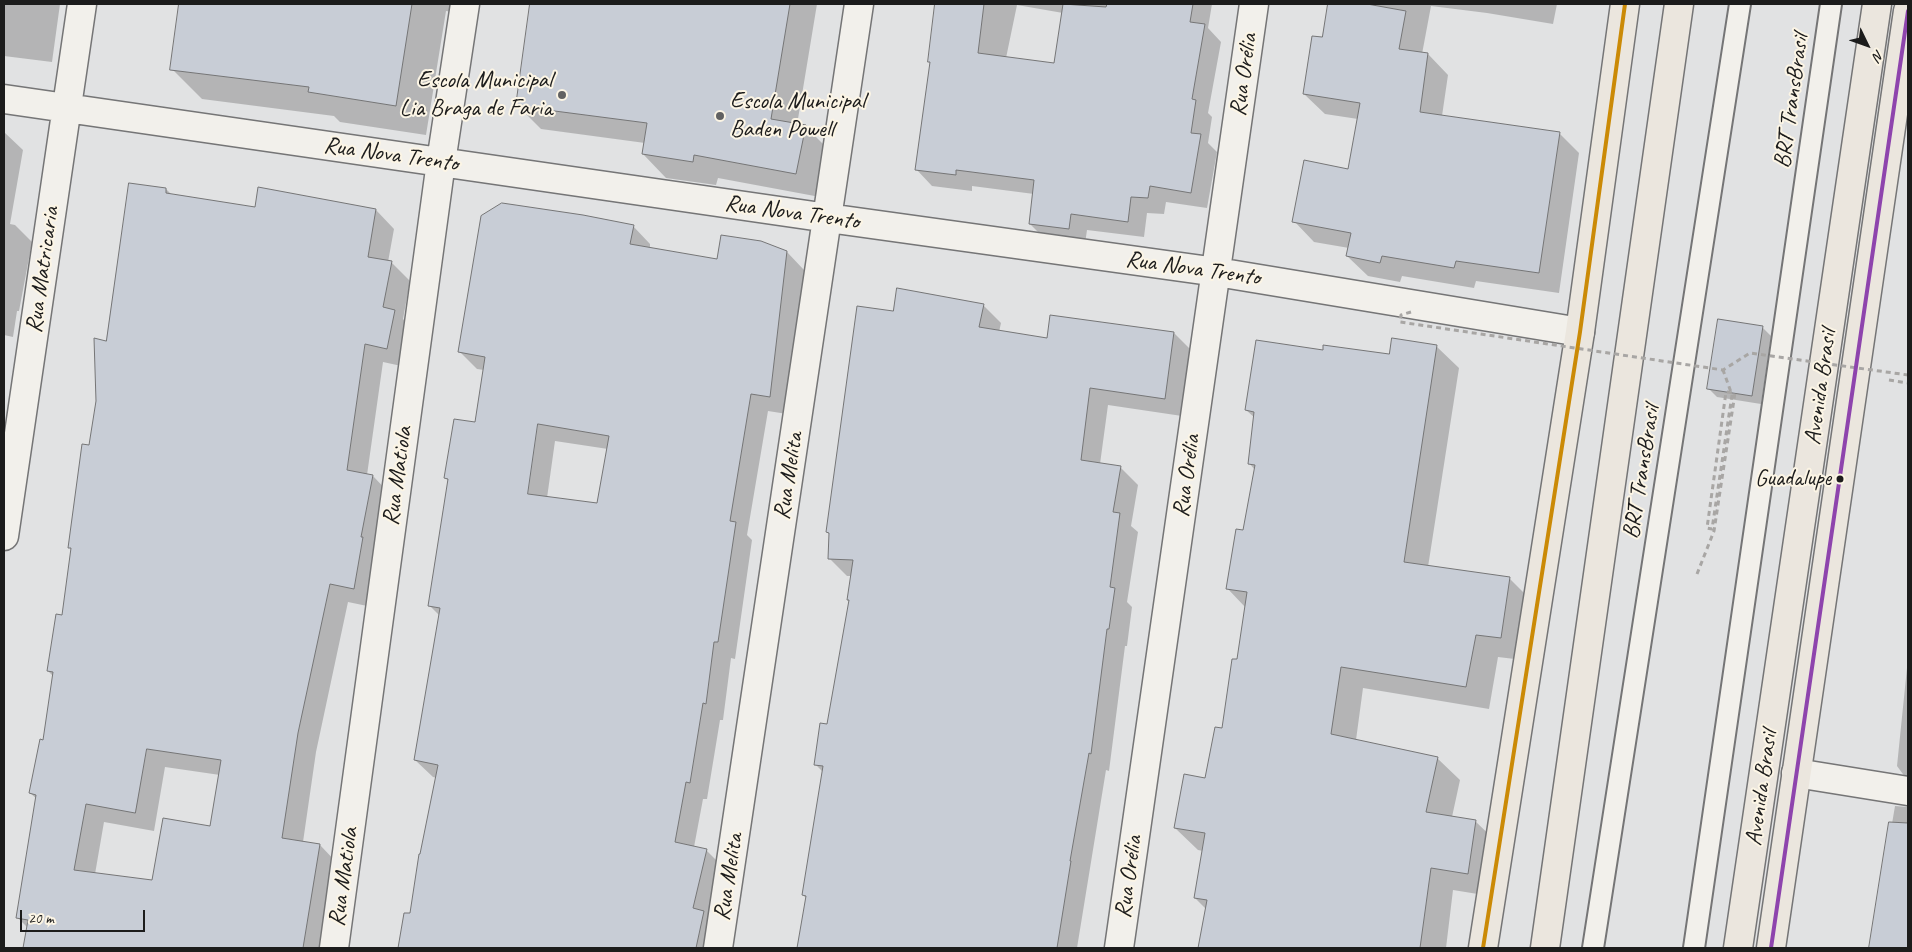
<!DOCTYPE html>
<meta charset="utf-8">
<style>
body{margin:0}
#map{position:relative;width:1912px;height:952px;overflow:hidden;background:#e1e2e3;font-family:Caveat,sans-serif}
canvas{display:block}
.frame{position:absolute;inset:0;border:5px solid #1c1c1c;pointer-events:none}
.north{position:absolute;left:1842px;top:20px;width:50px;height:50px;-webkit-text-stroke:4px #fcf5e5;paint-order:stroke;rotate:132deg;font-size:14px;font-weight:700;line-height:20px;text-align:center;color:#1c1c1c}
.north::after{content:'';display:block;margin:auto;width:18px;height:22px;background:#1c1c1c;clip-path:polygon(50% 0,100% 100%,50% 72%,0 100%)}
.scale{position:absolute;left:20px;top:910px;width:125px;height:22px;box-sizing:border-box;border:2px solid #1c1c1c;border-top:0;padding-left:6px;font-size:15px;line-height:18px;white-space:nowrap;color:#1c1c1c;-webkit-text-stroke:4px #fcf5e5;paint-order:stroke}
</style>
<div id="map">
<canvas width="1912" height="952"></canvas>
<div class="frame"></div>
<div class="north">N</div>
<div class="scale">20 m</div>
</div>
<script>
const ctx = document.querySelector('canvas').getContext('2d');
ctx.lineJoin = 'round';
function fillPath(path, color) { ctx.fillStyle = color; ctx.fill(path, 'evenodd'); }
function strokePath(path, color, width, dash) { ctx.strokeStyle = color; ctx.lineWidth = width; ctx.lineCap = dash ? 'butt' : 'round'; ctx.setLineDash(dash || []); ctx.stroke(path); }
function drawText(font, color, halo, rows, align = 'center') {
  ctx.font = font + ' Caveat,sans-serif'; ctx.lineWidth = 4; ctx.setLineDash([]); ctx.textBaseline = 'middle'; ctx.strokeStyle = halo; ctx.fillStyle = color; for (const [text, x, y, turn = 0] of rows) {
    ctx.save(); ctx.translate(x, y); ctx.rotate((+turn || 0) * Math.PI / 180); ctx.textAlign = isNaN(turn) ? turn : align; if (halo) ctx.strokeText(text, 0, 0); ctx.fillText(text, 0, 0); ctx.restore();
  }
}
fillPath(new Path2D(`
 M4,4H60L52,62L4,56Z
 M180,4H463L461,13L446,11L426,135L340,122L334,116L202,99L172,69Z
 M531,4H817L797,125L805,126L829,150L820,197L718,178L716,185L666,178L643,154L645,143L541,129L518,106Z
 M937,4H1212L1208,28L1221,42L1208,113L1212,117L1208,143L1217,152L1207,208L1166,202L1164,214L1147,213L1144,237L1087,230L1085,244L1046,240L1030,224L1034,194L972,186V191L932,186L916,169L931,63L930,61ZM1017,5L1063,13L1055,64L1006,58Z
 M1329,4H1557L1553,24L1487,13L1431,6L1422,54H1428L1448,75L1442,116L1559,133L1579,153L1559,293L1476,281L1474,288L1402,276L1400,282L1368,276L1347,256L1349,248L1314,242L1294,221L1349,170L1358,119L1325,114L1304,94L1323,39Z
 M4,132L23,150L10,224L15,225L32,242L19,311H17L13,337L4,335Z
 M166,189L172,195L256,208L376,210L394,229L388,262H391L410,281L403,319L413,330L406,367L383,362L367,475L373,476L391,495L372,607L348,602L316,752L303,842L320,845L338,864L325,948H24L28,928L18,918L37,799L30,793L44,741L54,677L48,671L63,616L72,550L70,548L90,446L107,342ZM165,767L220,775L211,827L153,881L95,874L104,822L154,831Z
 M633,226L650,244V249L718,260L787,252L804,270L787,414L768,411L747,535L752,540L735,659L731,658L723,720H720L707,799H703L694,847L706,850L723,867L717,948H399L405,914L411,915L437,778L433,777L415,760L440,616L430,606L449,481L445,478L476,423L484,370L477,369L459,351ZM555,441L608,449L598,504L547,498Z
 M983,305L1001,323L999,332L1048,339L1052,316L1174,333L1192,351L1182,416L1108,405L1100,464L1120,467L1138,485L1131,526L1138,532L1127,602L1132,607L1127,646H1125L1109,771L1106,770L1077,948H798L807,899L803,895L823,772L815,764L828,725L850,602L848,600L852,576H847L829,558L831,536L827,532L894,312Z
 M1762,327L1771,336L1761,404L1717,397L1709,389Z
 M1436,346L1459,368L1428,567L1509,578L1532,601L1523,660L1498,657L1489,709L1363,688L1356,740L1437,758L1460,780L1452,817L1475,821L1498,843L1490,896L1453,890L1446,948H1200L1206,909L1195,898L1203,851L1198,850L1175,828L1206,779L1224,730L1238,661L1246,608L1227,588L1244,532L1255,470L1249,463L1255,418L1246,410L1324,351L1390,355Z
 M1908,658V781L1897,766Z
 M1895,806L1908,807V948H1871Z`), '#0003');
const building = new Path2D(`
 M179,4H412L396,106L308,92L309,87L170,70Z
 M530,4H790L771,119L806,125L796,174L694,155L693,162L642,154L647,123L516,106Z
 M935,4H984L978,53L1054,63L1063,4L1106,7L1107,4H1193L1190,22L1205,24L1192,99L1196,100L1191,133L1201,134L1191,193L1150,186L1148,198L1131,197L1128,222L1071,214L1069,229L1029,224L1034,180L956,170V175L915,170L930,62H928Z
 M1328,4H1367L1406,11L1399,49L1428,53L1420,112L1560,132L1539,273L1456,261L1454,268L1382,256L1380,263L1346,256L1351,233L1292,222L1304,160L1348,169L1360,103L1303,94L1312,36L1322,37Z
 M129,183L166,188V193L255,207L258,187L376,209L368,257L392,261L383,307L395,310L387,349L365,344L347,470L373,475L361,537H363L354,589L330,584L298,733L282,838L320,844L303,948H23L28,920L16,918L36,795L29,793L40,739L43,740L53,672L47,671L56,614L62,615L71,548H68L82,444L89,445L96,401L94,338L106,341ZM147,749L221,760L210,826L163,818L152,880L74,870L86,804L135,813Z
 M502,203L583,215L634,225L630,244L717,259L721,235L761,241L787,251L770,397L751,394L730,521L736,522L718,642H714L706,704L703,703L690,783L686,782L675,842L707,849L693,908L704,911L696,948H398L404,913H410L419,854H420L438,765L414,760L440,608L428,606L448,479L444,478L454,419L475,422L485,357L458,352L481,216ZM538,424L609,436L597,503L528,494Z
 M897,288L984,304L979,327L1047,338L1050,315L1174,332L1165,399L1090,388L1081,460L1121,466L1113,512L1120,513L1110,587L1115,588L1109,629H1107L1091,754L1089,753L1070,861H1071L1057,948H797L806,896L802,895L823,766L814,765L820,723L827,724L849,600H847L853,560L828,559L829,533L826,532L857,306L893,311Z
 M1718,319L1763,326L1752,396L1707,389Z
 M1392,338L1437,345L1404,562L1510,577L1501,638L1476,635L1466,687L1341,667L1331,734L1438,757L1426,812L1476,820L1468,874L1431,868L1420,948H1198L1207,900L1194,898L1205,833L1174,828L1184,774L1205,778L1215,727L1222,728L1232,659H1237L1247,592L1226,589L1236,529L1243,530L1255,465L1248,464L1254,412L1245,410L1256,340L1323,350V345L1389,354Z
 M1889,822L1908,823V948H1869Z`);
fillPath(building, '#c8cdd6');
strokePath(building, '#757576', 1);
const service = new Path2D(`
 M1593,948L1740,4
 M1694,948L1831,4`);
const minor = new Path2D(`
 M4,99L828,218L1217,272L1580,332
 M4,536L82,4
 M1796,773L1908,791
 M334,948L441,162L465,4
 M718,948L859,4
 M1119,948L1254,4`);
const primary = new Path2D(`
 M1483,948L1580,332L1625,4
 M1771,948L1908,11`);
const motorway = new Path2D(`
 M1545,948L1679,4
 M1738,948L1877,4`);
strokePath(service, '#757576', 24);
strokePath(minor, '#757576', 31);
strokePath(primary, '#757576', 31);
strokePath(motorway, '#757576', 31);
strokePath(new Path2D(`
 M1889,380L1908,383
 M1697,574L1714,531L1735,393L1726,392L1707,528L1712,529L1732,395L1723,370`), '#a8a6a4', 3, [5, 4]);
strokePath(service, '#f2f0eb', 20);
strokePath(minor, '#f2f0eb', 28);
strokePath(primary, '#ebe6de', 28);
strokePath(motorway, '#ebe6de', 28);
strokePath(new Path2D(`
 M1411,312L1401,315L1400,322L1723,370L1750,353L1908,375`), '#a8a6a4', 3, [5, 4]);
strokePath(new Path2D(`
 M1483,948L1580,332L1625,4`), '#cb8a06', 4);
strokePath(new Path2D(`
 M1771,948L1908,11`), '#8e44ad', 4);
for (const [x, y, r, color] of [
 [562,95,5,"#616162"],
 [720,116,5,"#616162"],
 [1840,479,4.5,"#1c1c1c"]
]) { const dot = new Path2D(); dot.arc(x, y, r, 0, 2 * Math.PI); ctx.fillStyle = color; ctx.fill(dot); strokePath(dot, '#fcf5e5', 2); }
drawText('23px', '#1c1c1c', '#fcf5e5', [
 ["Guadalupe",1831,479]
], 'right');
drawText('24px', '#1c1c1c', '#fcf5e5', [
 ["Rua Orélia",1244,75,-82],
 ["BRT TransBrasil",1792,101,-82],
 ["Rua Nova Trento",391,155,8],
 ["Rua Nova Trento",792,213,8],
 ["Rua Nova Trento",1193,269,8],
 ["Rua Matricaria",43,270,-82],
 ["Avenida Brasil",1821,387,-82],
 ["BRT TransBrasil",1642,472,-81],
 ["Rua Matiola",398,476,-82],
 ["Rua Melita",789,476,-81],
 ["Rua Orélia",1187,476,-82],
 ["Avenida Brasil",1762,788,-82],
 ["Rua Matiola",344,877,-82],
 ["Rua Melita",729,877,-81],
 ["Rua Orélia",1129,877,-82]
]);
drawText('24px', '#1c1c1c', '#fcf5e5', [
 ["Escola Municipal",552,81],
 ["Lia Braga de Faria",552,109],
 ["Escola Municipal",730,102,"left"],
 ["Baden Powell",730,130,"left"]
], 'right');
</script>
